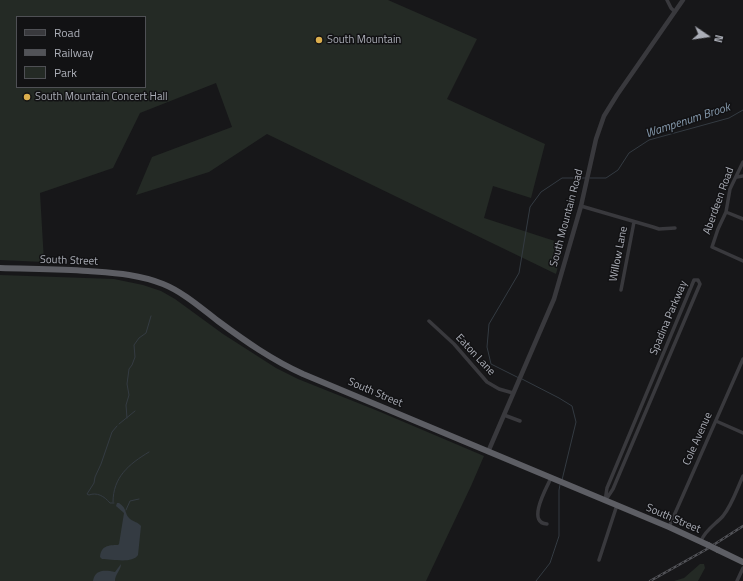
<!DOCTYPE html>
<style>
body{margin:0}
#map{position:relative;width:743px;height:581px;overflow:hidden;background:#171719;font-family:"Titillium Web",sans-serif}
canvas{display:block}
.legend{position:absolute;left:16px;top:16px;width:130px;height:72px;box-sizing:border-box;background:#121214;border:1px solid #4f5055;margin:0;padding:5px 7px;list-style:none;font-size:12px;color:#abaeb7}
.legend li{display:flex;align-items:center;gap:8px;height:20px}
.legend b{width:20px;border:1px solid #4f5055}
.north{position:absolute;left:687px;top:16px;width:40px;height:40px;-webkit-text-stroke:3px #121214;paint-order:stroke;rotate:103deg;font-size:11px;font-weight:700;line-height:16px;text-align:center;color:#abaeb7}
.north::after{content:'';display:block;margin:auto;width:14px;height:18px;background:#abaeb7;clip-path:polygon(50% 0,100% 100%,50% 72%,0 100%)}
</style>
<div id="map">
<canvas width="743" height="581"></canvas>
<ul class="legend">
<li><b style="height:5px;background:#39393d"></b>Road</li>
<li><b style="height:5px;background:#525358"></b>Railway</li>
<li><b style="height:11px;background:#242a25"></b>Park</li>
</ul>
<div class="north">N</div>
</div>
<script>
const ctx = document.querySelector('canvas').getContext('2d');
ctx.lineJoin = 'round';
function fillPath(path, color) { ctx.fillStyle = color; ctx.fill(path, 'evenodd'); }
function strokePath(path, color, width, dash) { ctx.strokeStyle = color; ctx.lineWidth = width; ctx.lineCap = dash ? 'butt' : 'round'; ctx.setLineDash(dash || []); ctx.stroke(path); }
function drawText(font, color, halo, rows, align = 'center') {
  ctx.font = font + ' "Titillium Web",sans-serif'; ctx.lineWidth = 3; ctx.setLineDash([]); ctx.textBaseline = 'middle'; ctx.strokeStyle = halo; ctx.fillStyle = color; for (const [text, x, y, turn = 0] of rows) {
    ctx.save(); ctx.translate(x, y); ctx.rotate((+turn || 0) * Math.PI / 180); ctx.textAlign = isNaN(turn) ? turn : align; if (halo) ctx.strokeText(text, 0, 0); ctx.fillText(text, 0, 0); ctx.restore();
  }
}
fillPath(new Path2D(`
 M0,0H388L477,39L447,99L545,144L531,198L493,186L484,218L564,244L556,274L267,134L209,172L136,195L152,157L232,127L216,83L140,113L113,168L40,193L44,262L0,260ZM17,17H145V87H17Z
 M0,275L114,279L143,285L161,291L175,299L223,334L276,368L298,379L378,411L484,456L471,486L426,581H0Z
 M700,564H704L705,568L698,581H674L684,578Z`), '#242a25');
fillPath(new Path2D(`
 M117,503H119C128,509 124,514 130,519C134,522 138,522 141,526L138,555C132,564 112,559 102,559L100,557C101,546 108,545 118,545L119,544L124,513L116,506Z
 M121,564C121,570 115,574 115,581H93C95,569 105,570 115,572Z`), '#343b42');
strokePath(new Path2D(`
 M590,178H606L618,170L629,153L649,140L729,118L743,110
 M519,378L491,364L487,347L489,324L519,273L530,207L541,192L562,178H585
 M522,379L559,398L572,406L576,422L562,480
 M127,418L126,405L129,395L127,384L129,369L132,365L135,357L134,345L139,338L146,333L151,316
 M119,424L135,411
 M113,502C113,477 129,464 149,452
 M114,503H110C104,496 97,492 89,495L87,494L94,483L95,477L101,464L112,432L117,426
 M126,510L130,501L139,499
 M536,581L550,563L559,536V490L560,485`), '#343b42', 1);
strokePath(new Path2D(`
 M667,0L671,8L675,12
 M743,162L730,189L726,212L718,229L712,247L743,261
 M737,177L743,176
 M581,206L653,227L659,229L675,228
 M726,212L743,219
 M694,280H698L700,284L621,470L613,489L605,501L607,488Z
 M621,290L634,222
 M429,321L454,344L487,382L499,389L513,393
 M504,415L520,421
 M716,421L743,433
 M547,524C526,523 547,487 551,478
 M669,527L743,359
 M701,541C705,530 716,524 723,516C732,505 737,489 743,476
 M599,560L617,505
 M737,581L743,568`), '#39393d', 3.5);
strokePath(new Path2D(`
 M488,452L554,299L581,206L596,139L604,116L617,95L683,0`), '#39393d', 4.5);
strokePath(new Path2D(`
 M0,268C29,269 59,269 88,271C114,273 138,274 163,284C183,292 201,308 218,321C245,341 272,360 303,374L669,527L708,545
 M718,550L743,562`), '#5d5e64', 6);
const rail = new Path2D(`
 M650,581L707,549L743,526`);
strokePath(rail, '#525358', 2.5);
strokePath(rail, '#121214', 1, [3]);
strokePath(new Path2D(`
 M708,545L718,550`), '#5d5e64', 6);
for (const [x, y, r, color] of [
 [319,40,4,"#dbae4d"],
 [27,97,4,"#dbae4d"]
]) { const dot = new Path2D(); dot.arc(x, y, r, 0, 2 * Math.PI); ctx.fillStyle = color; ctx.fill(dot); strokePath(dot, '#121214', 1.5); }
drawText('11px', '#abaeb7', '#121214', [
 ["South Mountain",327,40],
 ["South Mountain Concert Hall",35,97]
], 'left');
drawText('11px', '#abaeb7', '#121214', [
 ["Aberdeen Road",719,201,-70],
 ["South Mountain Road",567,218,-75],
 ["Willow Lane",619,254,-79],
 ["South Street",69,261,2],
 ["Spadina Parkway",669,318,-67],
 ["Eaton Lane",475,355,47],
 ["South Street",375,393,23],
 ["Cole Avenue",698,439,-66],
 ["South Street",673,519,23]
]);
drawText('italic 12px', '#869aad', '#121214', [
 ["Wampenum Brook",688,121,-18]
]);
</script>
